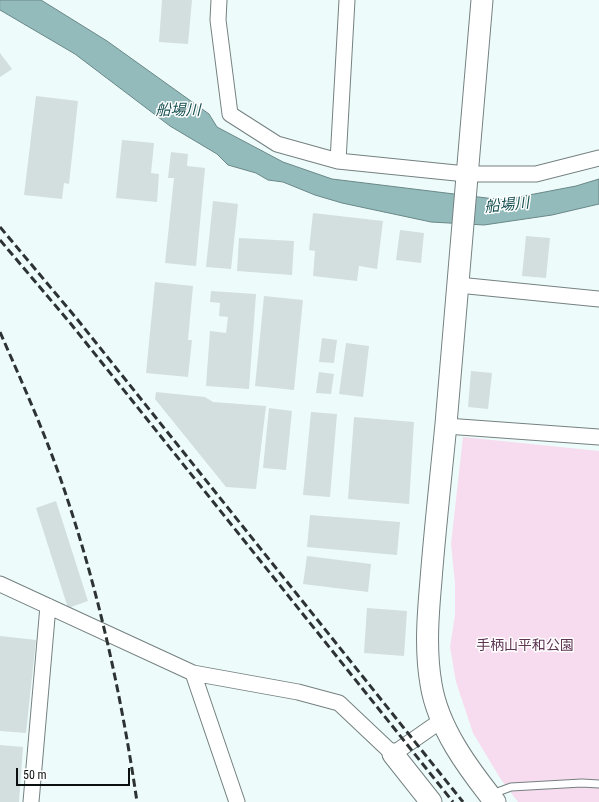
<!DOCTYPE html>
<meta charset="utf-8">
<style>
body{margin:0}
#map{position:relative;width:599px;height:802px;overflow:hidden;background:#eefbfb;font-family:"Roboto Condensed",sans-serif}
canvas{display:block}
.scale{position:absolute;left:16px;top:768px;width:114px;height:18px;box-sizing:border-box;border:2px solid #0b0f0f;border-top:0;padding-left:5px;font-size:12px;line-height:14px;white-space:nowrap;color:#0b0f0f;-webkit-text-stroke:3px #fff;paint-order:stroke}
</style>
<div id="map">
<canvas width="599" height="802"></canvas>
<div class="scale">50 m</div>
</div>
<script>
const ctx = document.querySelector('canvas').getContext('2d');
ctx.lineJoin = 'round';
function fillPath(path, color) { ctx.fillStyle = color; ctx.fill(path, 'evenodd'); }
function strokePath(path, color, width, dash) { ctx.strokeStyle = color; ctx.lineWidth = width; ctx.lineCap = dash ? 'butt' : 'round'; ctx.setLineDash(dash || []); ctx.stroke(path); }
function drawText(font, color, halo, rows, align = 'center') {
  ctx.font = font + ' "Roboto Condensed","Noto Sans JP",sans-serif'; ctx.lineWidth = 3; ctx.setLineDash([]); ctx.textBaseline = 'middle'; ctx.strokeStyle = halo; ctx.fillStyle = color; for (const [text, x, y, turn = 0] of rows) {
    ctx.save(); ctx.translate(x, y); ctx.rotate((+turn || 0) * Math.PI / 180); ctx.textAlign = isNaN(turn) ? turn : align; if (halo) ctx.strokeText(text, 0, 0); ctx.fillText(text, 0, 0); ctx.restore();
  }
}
fillPath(new Path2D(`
 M463,437L599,451V802H518L500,778L473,733L456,682L450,647L455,615V583L451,544Z`), '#f6dcee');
const water = new Path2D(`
 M0,0H41L107,41L209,114L217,127L283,162L332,179L503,200L576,186L599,179V204L552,215L484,225L431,222L342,203L315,195L283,182L268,180L256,173L228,165L217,154L170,126L75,54L0,10Z`);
fillPath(water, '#93bbbb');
strokePath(water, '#6a8787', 1);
fillPath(new Path2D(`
 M162,0H192L188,44L159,42Z
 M0,53L12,69L0,77Z
 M36,96L78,101L69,184L64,183L62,199L24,195Z
 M122,140L154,143L151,173L159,174L157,202L116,198Z
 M171,152L188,154L187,166L205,168L196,266L165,263L174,178H168Z
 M213,201L238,204L231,269L206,267Z
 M313,213L383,221L377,269L359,266L357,281L313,276L315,251L309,250Z
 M400,230L424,233L421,263L396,260Z
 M526,236L550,238L546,278L522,276Z
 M239,238L294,241L292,275L237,271Z
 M155,282L193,286L188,340H192L188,377L146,373Z
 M211,291L256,294L249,389L206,386L210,331L226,333L228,317L219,316L220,303L210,302Z
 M264,296L303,300L294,390L255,386Z
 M322,338L337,340L334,363L319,362Z
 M346,343L369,346L363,397L339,394Z
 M471,371L492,373L488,409L468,407Z
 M319,372L334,374L331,394L316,393Z
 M156,392L205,397L213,402L266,406L256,489L226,487L155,399Z
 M269,408L292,411L286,470L263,468Z
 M311,412L337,414L330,497L303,495Z
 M354,417L414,422L409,504L348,499Z
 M56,501L88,601L68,608L36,508Z
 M310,515L400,522L397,555L307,547Z
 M307,556L371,564L368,592L303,584Z
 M367,608L407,611L404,656L364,653Z
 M0,636L36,640L26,733L0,731Z
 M0,745L23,747L19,802H0Z`), '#d3dfdf');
const lane = new Path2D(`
 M492,794L511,787L582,783L599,784`);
const street = new Path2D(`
 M219,0L218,20L230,114L277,144L338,161L466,174H536L599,158
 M338,161L347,0
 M458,285L599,299
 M446,426L599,437
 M0,584L193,673L237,802
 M193,673L298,692L339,703L393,754L442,720
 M31,802L48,606`);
const secondary = new Path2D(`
 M482,0C469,141 459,283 446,424C441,476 435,528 431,580C428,614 425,650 431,684C438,728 468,768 495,802
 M393,754L431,802`);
strokePath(lane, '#758080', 9);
strokePath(street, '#758080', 17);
strokePath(secondary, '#758080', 23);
strokePath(lane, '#fff', 7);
strokePath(street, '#fff', 15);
strokePath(secondary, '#fff', 21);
strokePath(new Path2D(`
 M0,227L77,319L463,802
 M0,240L71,324L453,802
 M0,332C24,387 49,442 67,498C100,597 122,699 137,802`), '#2d3232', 3, [8, 4]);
drawText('14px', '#5d3452', '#fff', [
 ["手柄山平和公園",525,646]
]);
drawText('italic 15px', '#144e50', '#fff', [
 ["船場川",178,111],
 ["船場川",507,206,-6]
]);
</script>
